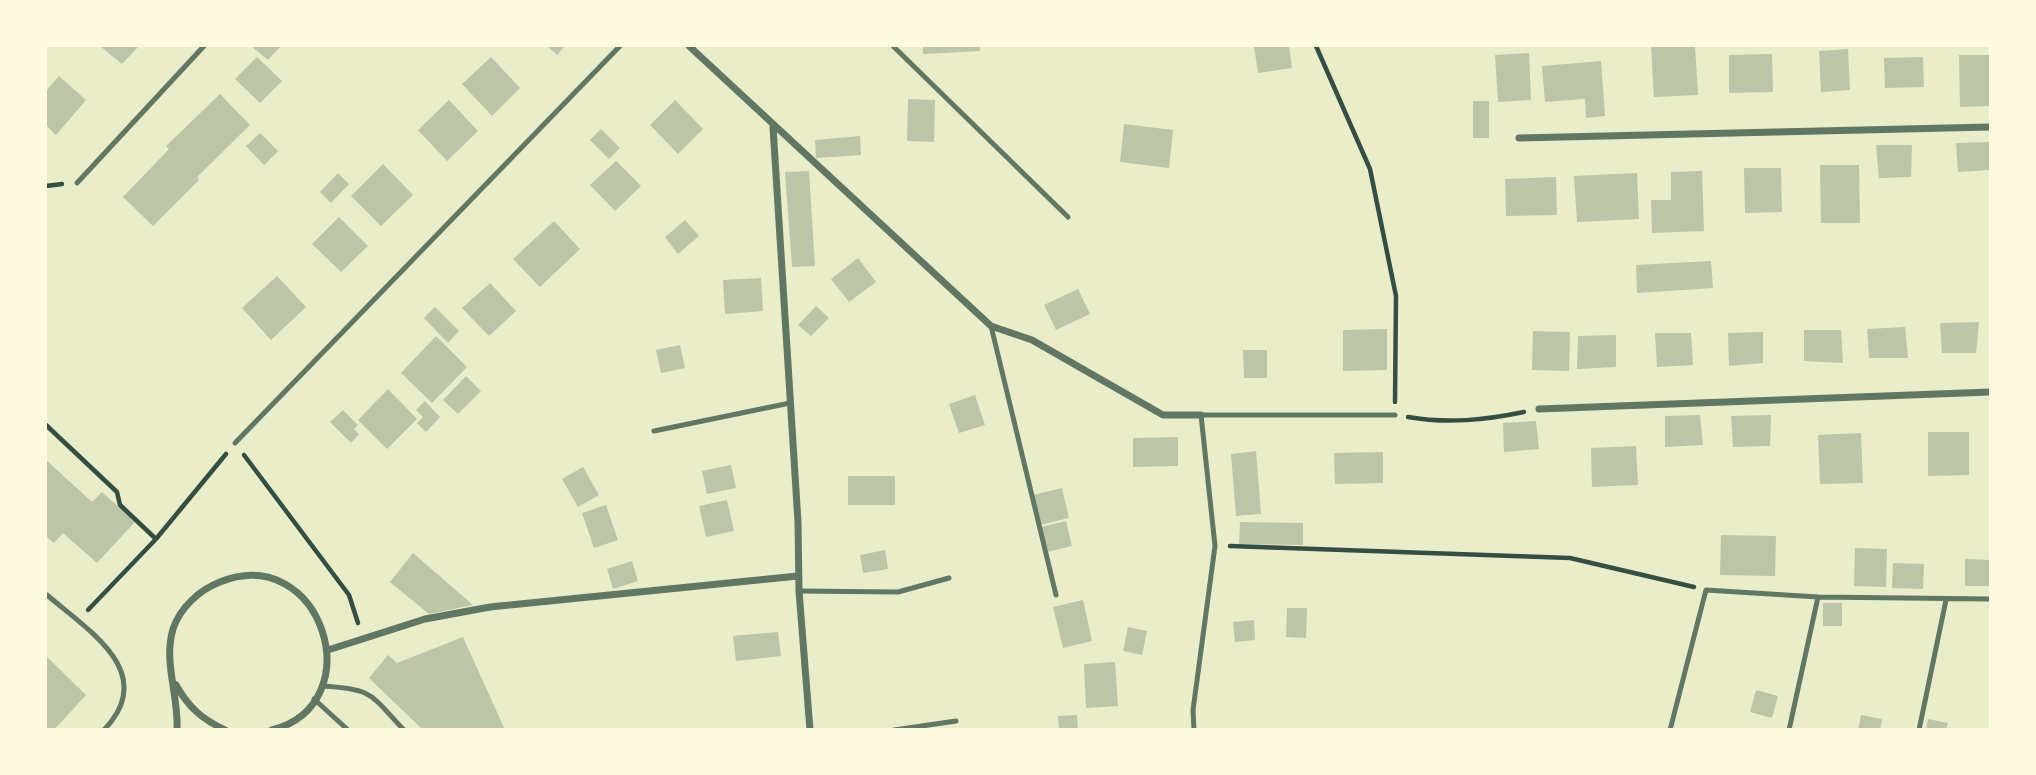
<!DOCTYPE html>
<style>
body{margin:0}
#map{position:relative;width:2036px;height:775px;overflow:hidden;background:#e9edc9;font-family:Bitter,serif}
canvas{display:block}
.frame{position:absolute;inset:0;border:47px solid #fefae0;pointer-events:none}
</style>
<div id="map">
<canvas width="2036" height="775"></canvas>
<div class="frame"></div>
</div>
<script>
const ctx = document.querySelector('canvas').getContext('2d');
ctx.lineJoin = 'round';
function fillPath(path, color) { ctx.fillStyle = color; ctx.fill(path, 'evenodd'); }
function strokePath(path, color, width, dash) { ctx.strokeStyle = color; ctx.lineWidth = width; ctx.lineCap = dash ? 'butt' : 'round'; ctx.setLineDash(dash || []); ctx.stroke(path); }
fillPath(new Path2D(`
 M100,46H139L122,64Z
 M251,46H281L268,60Z
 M547,46H565L557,55Z
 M923,46H980V51L923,54Z
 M1254,46H1289L1292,68L1258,73Z
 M1651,46H1695L1698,95L1654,97Z
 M1848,49L1850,90L1821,92L1819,51Z
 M1529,53L1531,100L1498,102L1495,55Z
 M1772,54L1773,92L1729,93V55Z
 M1959,55H1990V106L1960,107Z
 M257,57L282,81L260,103L235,79Z
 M491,57L520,88L492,116L462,84Z
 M1923,57L1924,87L1885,88L1884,58Z
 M1601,61L1605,116L1586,118L1585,99L1545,102L1542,66Z
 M59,76L86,100L56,135L46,125V91Z
 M220,94L250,125L197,177L199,180L153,226L123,197L169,149L166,146Z
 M908,99L935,100L934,142L907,141Z
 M449,100L478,131L447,161L418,130Z
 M675,100L703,129L678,154L650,125Z
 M1473,101H1489V138H1473Z
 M1124,124L1173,130L1169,168L1120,162Z
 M601,129L620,148L609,159L590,140Z
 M260,133L278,151L264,165L246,146Z
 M860,136L861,155L816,158L815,140Z
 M1990,142V170L1958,172L1956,143Z
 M1876,145H1912L1911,177L1879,178Z
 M616,161L641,186L615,211L590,185Z
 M383,164L413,195L381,226L351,196Z
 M1820,165H1859L1860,223H1821Z
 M1744,168H1781L1782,212L1745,213Z
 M809,171L815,266L792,267L785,172Z
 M1702,171L1704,231L1652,233L1651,200H1671V172Z
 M338,173L349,184L331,203L320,192Z
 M1637,173L1639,219L1577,222L1574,176Z
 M1556,177L1557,215L1506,216L1505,179Z
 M339,217L368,246L341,272L312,244Z
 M685,220L699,236L678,254L665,237Z
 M554,221L580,249L540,287L513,259Z
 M858,258L876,282L849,302L831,279Z
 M1711,261L1713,288L1637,293L1636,265Z
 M277,276L306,307L271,340L242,308Z
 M761,278L763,311L725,314L723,280Z
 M490,283L516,311L489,336L462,308Z
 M1078,289L1090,314L1056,330L1044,305Z
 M816,306L829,318L811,336L798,325Z
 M435,307L459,331L448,343L424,318Z
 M1979,322L1976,353H1942L1940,323Z
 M1905,327L1908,358H1869L1867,329Z
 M1387,329V370L1343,371V330Z
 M1804,330H1841L1843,363L1804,361Z
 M1533,331L1570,332L1569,371L1532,370Z
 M1763,332V363L1729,366L1728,333Z
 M1655,333H1691L1693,365L1657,367Z
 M1616,335V367L1577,369L1578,336Z
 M436,336L467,367L432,403L401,373Z
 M680,345L685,368L661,373L656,350Z
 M1243,350H1267V378H1244Z
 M466,376L481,391L458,414L443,400Z
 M388,389L417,419L387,449L358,420Z
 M975,395L985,425L959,433L949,404Z
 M425,401L440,417L426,432L417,423L423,417L416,410Z
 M343,410L358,425L354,429L359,434L351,443L330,422Z
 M1700,415L1703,445L1665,447V416Z
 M1771,415L1770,446L1733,447L1731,416Z
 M1536,421L1539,449L1504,452L1503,423Z
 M1928,432H1969V475L1928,476Z
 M1861,433L1863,483L1820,484L1818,435Z
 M1178,437V466L1133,467V438Z
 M1636,446L1638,485L1592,487L1591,448Z
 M1256,451L1261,514L1236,516L1231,454Z
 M1383,452V483L1335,484L1334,453Z
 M46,460L92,502L102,492L135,522L97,563L63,533L54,543L46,536Z
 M731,465L736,488L707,494L702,471Z
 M583,467L599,495L578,507L562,479Z
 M848,476H895V505H848Z
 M1062,488L1069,518L1040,525L1033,495Z
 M727,500L734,531L706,537L699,506Z
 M606,505L618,540L594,548L582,513Z
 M1066,521L1072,546L1047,552L1041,527Z
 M1240,522L1303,523V545L1239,544Z
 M1721,535L1776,536L1775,576L1720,575Z
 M1855,548L1887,549L1886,587L1854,586Z
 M885,550L888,569L863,573L860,555Z
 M413,553L473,605L429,614L390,582Z
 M1965,559L1990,560V586H1965Z
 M632,561L638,581L613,589L607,569Z
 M1893,563L1924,564L1923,589L1892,588Z
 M1083,600L1092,641L1063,648L1053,607Z
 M1823,603H1842V626H1823Z
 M1287,608H1307L1306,638L1286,637Z
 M1254,620L1255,640L1235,642L1233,622Z
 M1128,627L1147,631L1142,655L1123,651Z
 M778,632L781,656L736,661L733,636Z
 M463,637L505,730H423L369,678L388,655L397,663Z
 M46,656L86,695L54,730H46Z
 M1115,662L1118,706L1086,708L1084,664Z
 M1756,690L1778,696L1772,718L1750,712Z
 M1077,715L1078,730H1059L1058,716Z
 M1861,715L1882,719L1880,730H1858Z
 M1928,719L1948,723L1946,730H1926Z`), '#bcc5a7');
strokePath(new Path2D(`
 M1316,46L1370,169L1396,296L1395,402
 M46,186L62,184
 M1408,417C1448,424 1485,420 1524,412
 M46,425L117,492L120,505L156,539
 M244,455L349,595L358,623
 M1230,546L1570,558L1694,587
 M88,610L156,539L226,454`), '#344e41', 4.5);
strokePath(new Path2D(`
 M893,46L1068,217
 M77,183L204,46
 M991,326L1056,595
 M654,431L790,403
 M235,443L620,46
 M799,591L898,592L949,578
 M47,595C89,631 159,673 104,730
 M322,686C373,689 369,693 404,730
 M314,699L348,730
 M894,730L956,721
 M1194,730L1193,710L1215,546L1201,415H1395
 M1670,730L1706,590L1818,597L1990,599
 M1789,730L1818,597
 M1919,730L1946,600`), '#617663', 5);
strokePath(new Path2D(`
 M689,46L991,326L1032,340L1163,415H1201
 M773,127L798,522L799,591L810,730
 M1519,138L1990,127
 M1539,409L1990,392
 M328,650L425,619L490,607L798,576
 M176,685C189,708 202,719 225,730
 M177,730C179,696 163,662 173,629C180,608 199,590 220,582C322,541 373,704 272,730`), '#617663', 7);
</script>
